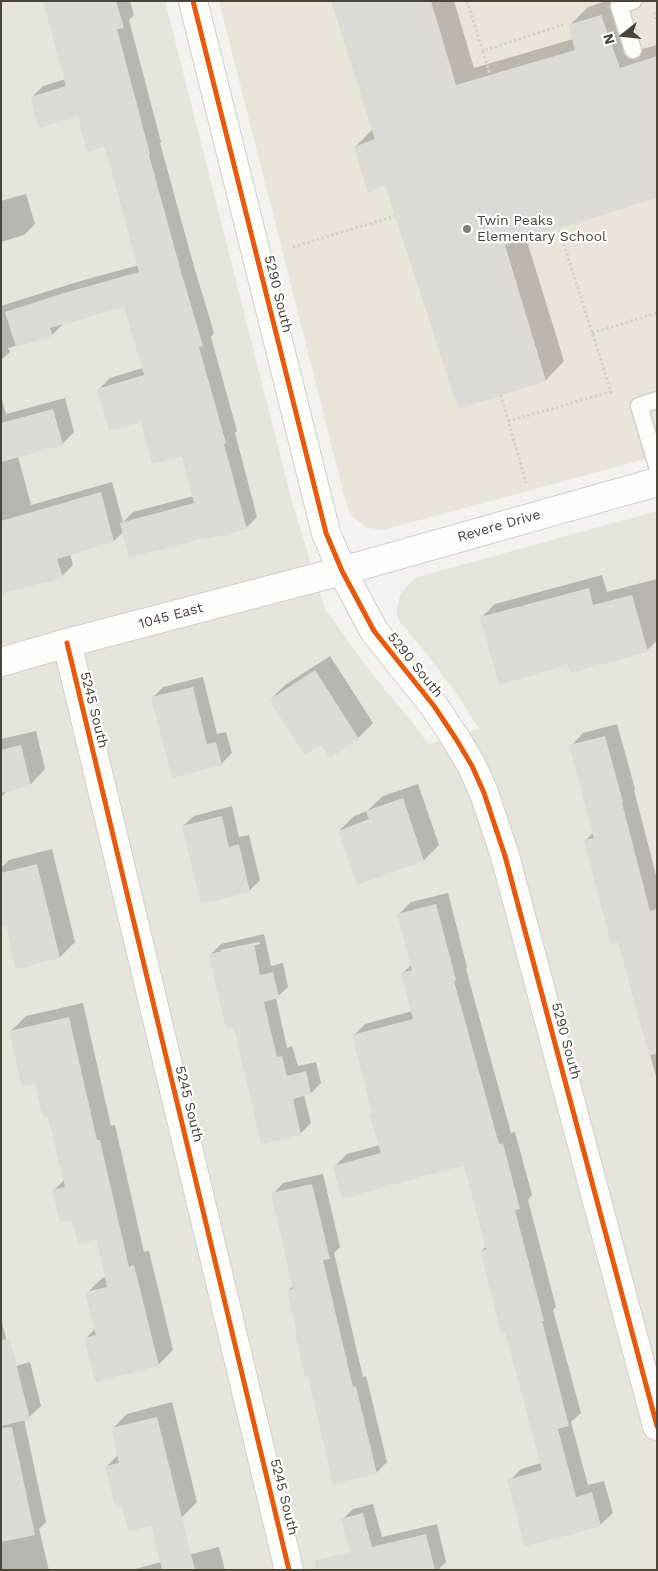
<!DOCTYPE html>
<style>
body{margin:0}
#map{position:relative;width:658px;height:1571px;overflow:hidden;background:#f4f2ee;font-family:"Work Sans",sans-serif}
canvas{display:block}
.frame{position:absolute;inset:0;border:2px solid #4b4439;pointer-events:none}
.north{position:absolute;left:598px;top:10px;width:50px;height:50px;-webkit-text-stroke:4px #fff;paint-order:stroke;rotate:254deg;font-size:14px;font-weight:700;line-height:20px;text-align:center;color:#4b4439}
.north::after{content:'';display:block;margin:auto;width:18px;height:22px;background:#4b4439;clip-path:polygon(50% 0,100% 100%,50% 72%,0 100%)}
</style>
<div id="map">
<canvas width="658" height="1571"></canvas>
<div class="frame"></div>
<div class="north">N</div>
</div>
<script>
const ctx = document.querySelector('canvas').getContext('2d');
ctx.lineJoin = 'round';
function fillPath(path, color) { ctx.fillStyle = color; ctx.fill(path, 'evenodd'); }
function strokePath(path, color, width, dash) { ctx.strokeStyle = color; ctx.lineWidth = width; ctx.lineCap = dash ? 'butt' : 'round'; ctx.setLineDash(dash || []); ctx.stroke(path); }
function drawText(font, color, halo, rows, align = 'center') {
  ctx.font = font + ' "Work Sans",sans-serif'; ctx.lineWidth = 4.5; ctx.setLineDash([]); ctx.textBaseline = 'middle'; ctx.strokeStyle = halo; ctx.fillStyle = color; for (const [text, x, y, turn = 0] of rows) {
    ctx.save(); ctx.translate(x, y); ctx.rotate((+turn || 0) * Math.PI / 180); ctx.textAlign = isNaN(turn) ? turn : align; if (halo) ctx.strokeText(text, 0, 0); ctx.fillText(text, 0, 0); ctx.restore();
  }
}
fillPath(new Path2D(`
 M1,1H165L292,502L325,609L366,666L416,727L428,744L479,729L458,696L430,658L399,621L397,615V607L400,596L406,586L417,577L425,575L657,511V1570H1Z`), '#e7e4dc');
fillPath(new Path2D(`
 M219,1H657V456L383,530L368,528L353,517L348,509L344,495Z`), '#eae5da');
fillPath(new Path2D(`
 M44,1H130L134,15L129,20L161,142L160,143L193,263L214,333L211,337L237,431L235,433L257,517L246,528L205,537L123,532L114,541L70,554L73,565L62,576L1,593V397L6,414L65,398L74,432L62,444L18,456L31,505L112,482L123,522L133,512L194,496L182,454L142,420L99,389L110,378L143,368L124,306L64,323L52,335L8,348L10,352L1,360V306L77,282L139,265L106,146L79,116L32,97L43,86L66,79Z
 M332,1H454L474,68L573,39L569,26L588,7L606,1H621L639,50L657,45V197L526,238L564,361L546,380L459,407L386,184L355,147L373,129Z
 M26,194L35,224L24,235L1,242V201Z
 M602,575L607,592L657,579V641L647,650L569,664L481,618L495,604Z
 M330,656L373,723L358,738L330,756L322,743L270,700L285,685Z
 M203,677L217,734L226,732L232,753L221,764L152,698L163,687Z
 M617,724L635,789L634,790L657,879V1080L619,941L585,841L594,832L571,746L583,733Z
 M36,731L45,769L31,784L8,790L1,797V739Z
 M418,784L439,845L424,860L358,883L339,831L354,816L367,811L383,796Z
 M232,806L239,837L249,835L260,880L250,890L202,902L183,826L194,816Z
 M52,849L75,942L60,957L7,924L1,925V868L9,860Z
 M448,893L467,967L466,969L511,1133L515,1132L532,1195L528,1200L556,1307L553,1310L581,1413L571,1422L588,1485L604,1481L613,1513L600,1525L509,1481L521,1469L541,1463L506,1329L481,1251L487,1246L465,1163L335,1166L347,1154L380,1145L373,1112L353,1036L365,1024L412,1011L402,974L412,964L399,914L411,902Z
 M264,934L271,966L283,963L288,987L276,998L287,1048L292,1046L298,1066L316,1062L321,1083L311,1093L304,1095L311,1123L301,1133L262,1143L234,1026L210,955L221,944ZM259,942L260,944L221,953V950Z
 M83,1003L111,1126L115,1125L144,1252L149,1251L173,1350L158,1365L85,1339L95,1329L87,1293L102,1278L106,1277L98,1238L73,1219L53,1191L64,1180L49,1115L36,1083L11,1031L26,1016Z
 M323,1174L340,1247L334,1253L363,1377L366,1376L387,1462L376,1473L309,1375L296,1335L298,1333L288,1291L294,1285L273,1194L283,1183Z
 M1,1318L13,1367L30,1362L41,1406L29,1417L24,1419L46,1522L39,1529L49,1570H1Z
 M172,1402L197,1502L182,1517L122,1503L106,1467L118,1455L112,1429L127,1414Z
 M373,1504L382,1537L437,1524L446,1562L438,1570H355L343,1519L353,1509Z
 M219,1547L225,1570H131Z`), '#0003');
fillPath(new Path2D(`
 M43,1H116L124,28L117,29L150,154L149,155L182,275L203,346L199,347L226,443L224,444L247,529L204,540V538L129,558L120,523L194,503L182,456L152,464L141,422L109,431L97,389L144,375L124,307L50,328L53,336L16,347L5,312L64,293L139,272L105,147L87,152L78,117L39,128L30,97L66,86Z
 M331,1H431L456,85L575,50L568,25L601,15L620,68L657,56V198L505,245L546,381L458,409L385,185L368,193L354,147L375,139Z
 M53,409L63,445L1,462V423Z
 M101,492L114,542L57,559L63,578L1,594V521Z
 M589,588L593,605L632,595L648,652L570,673L568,665L499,685L480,617Z
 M315,670L359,739L330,758L321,745L305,755L269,700Z
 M193,687L207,744L216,742L222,765L172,778L151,697Z
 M605,736L623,802L622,803L650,911L657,909V1054L649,1055L618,942L611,944L584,840L594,838L569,745Z
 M21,745L31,786L1,793V750Z
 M403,798L424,861L357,885L338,831L369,819L366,811Z
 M222,816L229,847L239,844L250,892L201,904L182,826Z
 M37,864L60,958L16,969L6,925L1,926V873Z
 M436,904L456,980L454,981L499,1144L503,1143L520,1209L515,1210L544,1321H542L569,1426L558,1429L576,1497L592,1492L601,1526L525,1547L507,1480L542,1470L505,1331L501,1332L480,1251L486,1249L464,1165L342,1199L333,1166L381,1153L369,1114L372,1113L352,1035L413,1019L401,973L412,970L397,914Z
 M254,944L260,975L273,972L279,998L264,1002L277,1057L282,1056L287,1076L306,1071L311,1094L293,1099L301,1135L261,1144L234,1028L226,1029L209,954Z
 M69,1017L97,1140H100L129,1267L134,1265L159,1366L95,1382L84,1338L96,1335L85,1292L107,1287L97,1240L78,1244L72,1220L60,1223L52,1190L65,1187L48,1117L43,1118L35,1084L22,1087L9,1031Z
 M312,1184L330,1259L323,1260L353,1387L356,1386L377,1474L333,1484L308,1376L305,1377L295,1334H297L287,1290L293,1289L271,1193Z
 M10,1339L30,1419L1,1426V1340Z
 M157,1417L195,1570H162L152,1526L129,1532L121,1505L115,1506L105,1466L119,1463L111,1428Z
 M12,1427L35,1535L1,1542V1428Z
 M363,1513L372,1547L426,1534L435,1570H316L315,1561L350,1552L341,1519Z`), '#dedbd6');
const lane = new Path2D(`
 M633,1L619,6L633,50
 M657,400L639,406L657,466`);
const street = new Path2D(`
 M193,1L326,533L342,571L374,631L434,706L456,739L472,766L484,793L505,856L657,1426
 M67,643L289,1570
 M1,662L67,643L342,571L657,482`);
strokePath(lane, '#d2d0cb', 19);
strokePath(street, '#d2d0cb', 30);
strokePath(new Path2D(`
 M467,1L483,51L563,25
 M654,12L657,24
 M483,51L490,75
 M293,247L395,216
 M592,333L657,313
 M501,395L526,483
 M508,421L611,392L559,229`), '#d3d2cc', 3, [2.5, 2.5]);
strokePath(lane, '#fdfdfc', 16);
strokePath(street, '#fdfdfc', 28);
strokePath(new Path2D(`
 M193,1L326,533L342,571L374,631L434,706L456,739L472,766L484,793L505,856L657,1426
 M67,643L289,1570`), '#e8590c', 5);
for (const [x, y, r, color] of [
 [467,229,5,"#868178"]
]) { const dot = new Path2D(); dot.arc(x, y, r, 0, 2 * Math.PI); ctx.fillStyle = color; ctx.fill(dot); strokePath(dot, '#fff', 2); }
drawText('14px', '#4b4439', '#fff', [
 ["Twin Peaks",477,221],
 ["Elementary School",477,237]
], 'left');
drawText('14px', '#4b4439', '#fff', [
 ["5290 South",278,294,76],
 ["Revere Drive",499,526,-16],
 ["1045 East",171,616,-15],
 ["5290 South",415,665,51],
 ["5245 South",94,710,76],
 ["5290 South",566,1041,75],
 ["5245 South",189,1104,76],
 ["5245 South",284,1497,76]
]);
</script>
